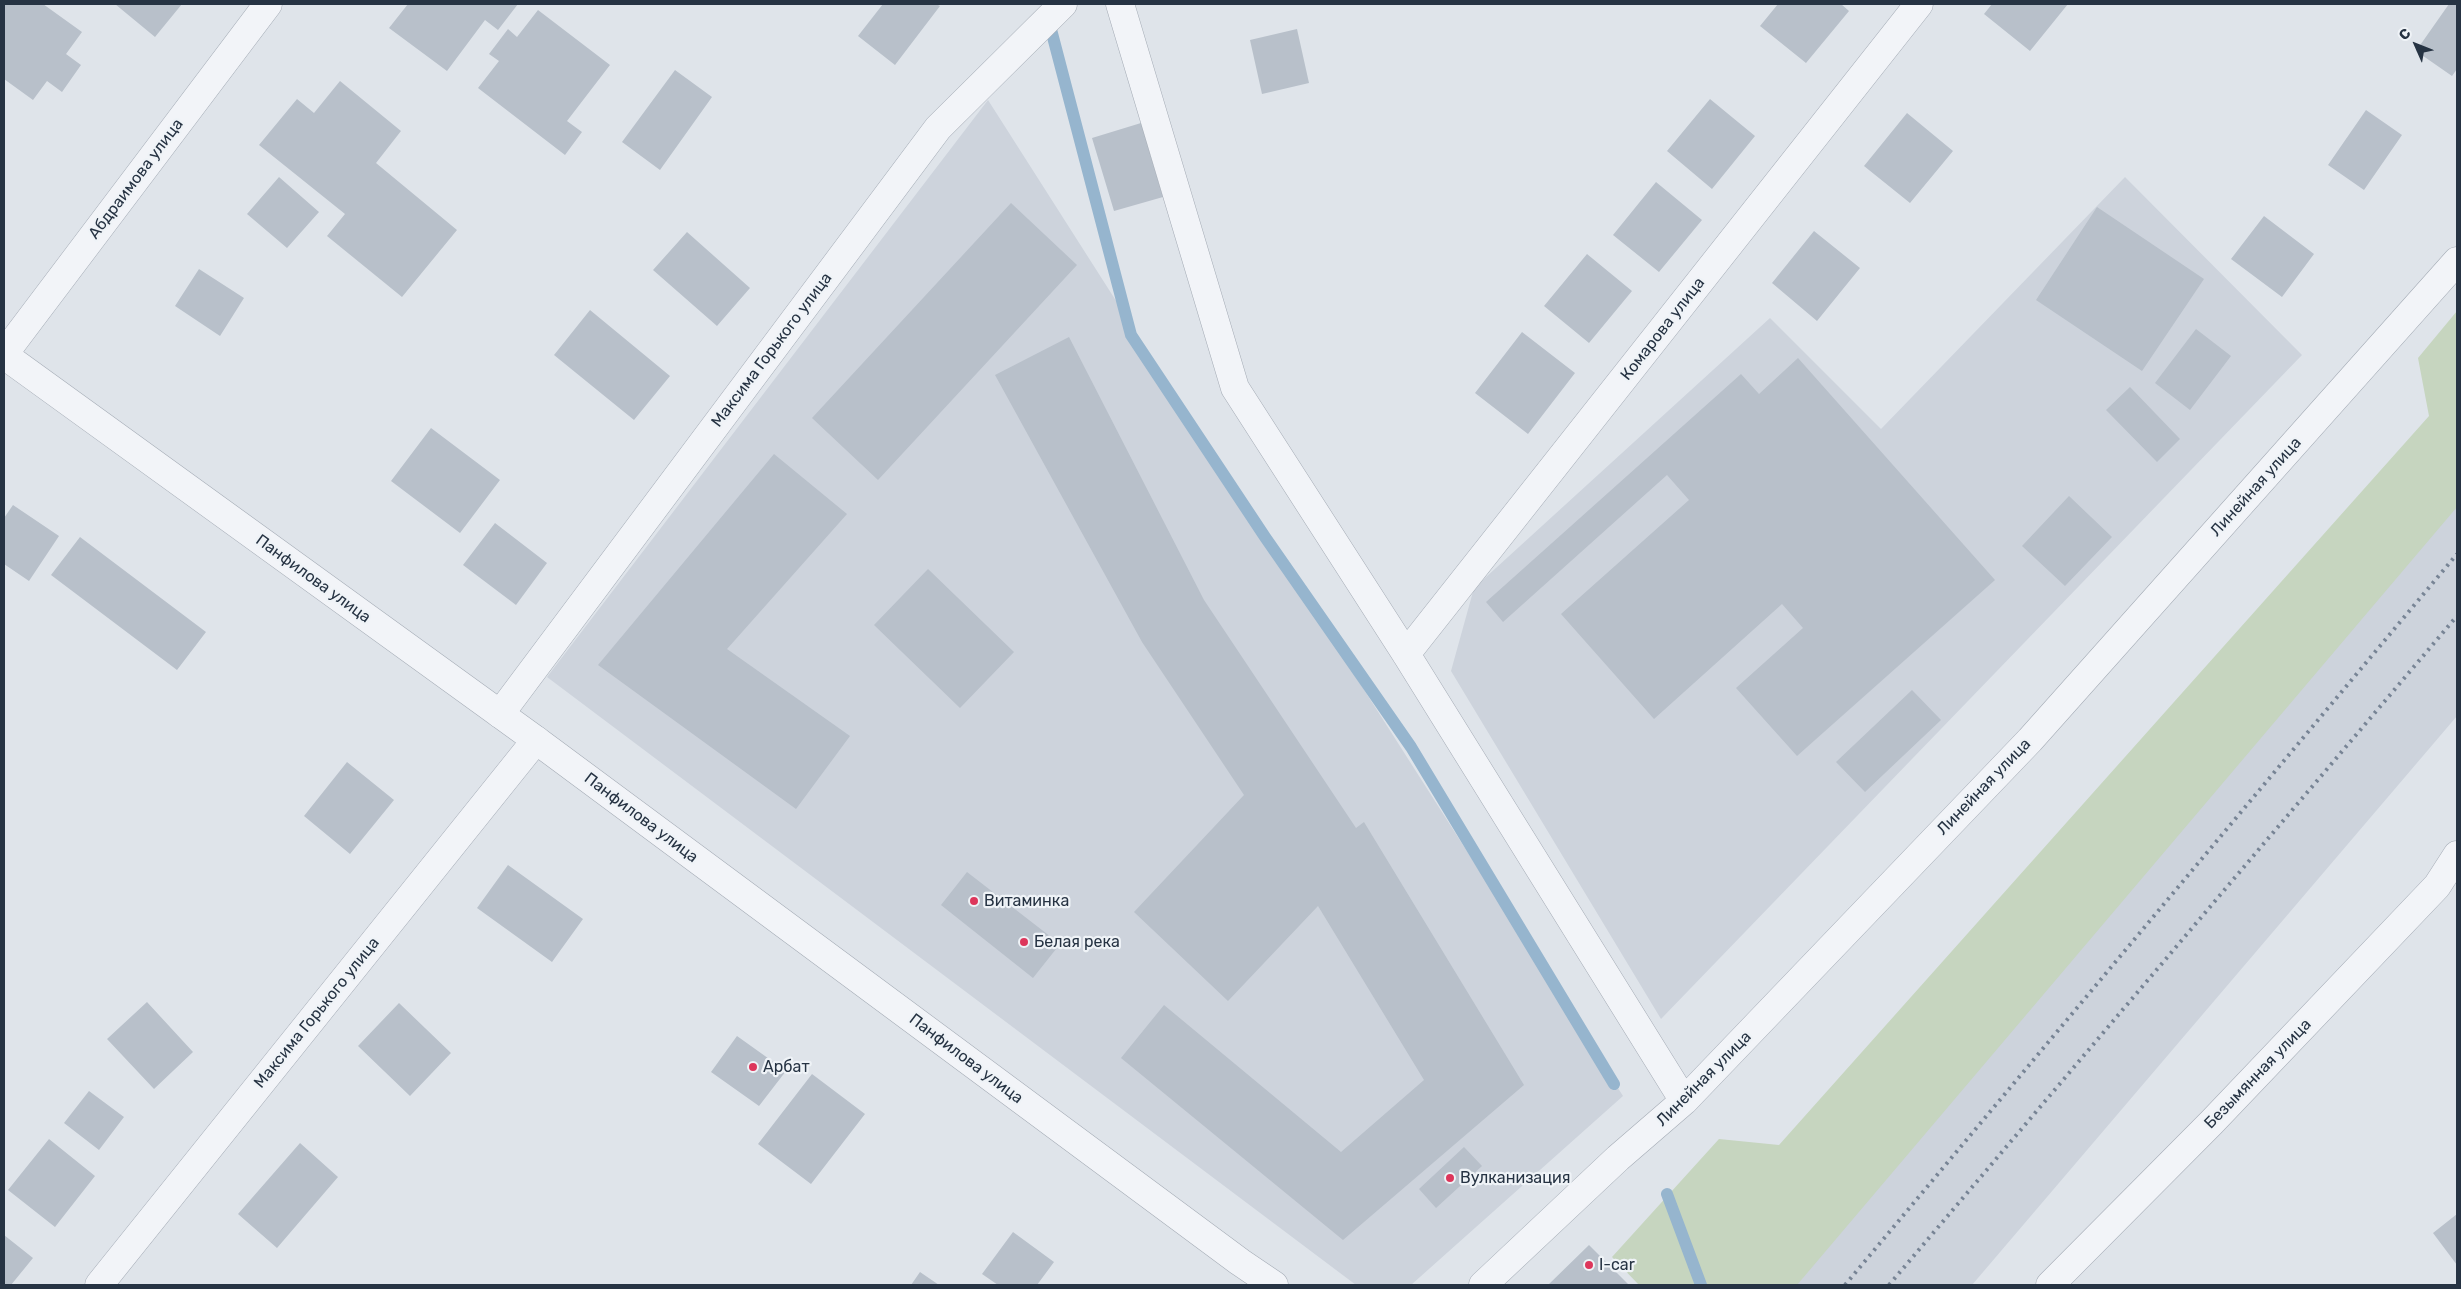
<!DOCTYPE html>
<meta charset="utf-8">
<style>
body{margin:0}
#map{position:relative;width:2461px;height:1289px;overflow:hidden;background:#dfe4ea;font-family:Rubik,sans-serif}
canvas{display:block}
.frame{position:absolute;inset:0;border:5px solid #263343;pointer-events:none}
.north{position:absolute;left:2391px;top:20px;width:50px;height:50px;-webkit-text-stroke:4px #eff3f7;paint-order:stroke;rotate:314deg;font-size:14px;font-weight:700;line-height:20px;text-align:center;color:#263343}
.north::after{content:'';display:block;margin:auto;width:18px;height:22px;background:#263343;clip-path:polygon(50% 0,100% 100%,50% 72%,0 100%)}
</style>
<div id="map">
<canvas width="2461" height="1289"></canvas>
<div class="frame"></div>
<div class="north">С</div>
</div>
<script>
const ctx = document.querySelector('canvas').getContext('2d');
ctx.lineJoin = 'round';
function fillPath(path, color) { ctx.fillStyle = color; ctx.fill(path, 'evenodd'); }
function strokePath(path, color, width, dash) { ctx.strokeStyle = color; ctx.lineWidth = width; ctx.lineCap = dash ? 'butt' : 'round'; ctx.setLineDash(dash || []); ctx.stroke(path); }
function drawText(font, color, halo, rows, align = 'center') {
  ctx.font = font + ' Rubik,sans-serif'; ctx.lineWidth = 4.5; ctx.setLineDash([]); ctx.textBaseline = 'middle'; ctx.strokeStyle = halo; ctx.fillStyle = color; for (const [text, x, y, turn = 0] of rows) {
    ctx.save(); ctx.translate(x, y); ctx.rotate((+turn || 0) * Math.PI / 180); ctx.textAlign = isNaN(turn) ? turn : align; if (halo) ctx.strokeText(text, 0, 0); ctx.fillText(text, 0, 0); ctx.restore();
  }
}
fillPath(new Path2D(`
 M988,100L1623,1096L1411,1285H1356L547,677Z
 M2125,177L2302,355L1661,1019L1451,671L1474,588L1770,318L1881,429Z
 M2457,474V716L1972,1285H1769Z`), '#cdd3dc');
fillPath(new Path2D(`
 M2457,311V507L1797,1285H1639L1612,1257L1719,1139L1779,1145L2429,416L2418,358Z`), '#c6d5bf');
strokePath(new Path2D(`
 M1048,18L1131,335L1265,537L1411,747L1614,1084
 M1667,1194L1701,1285`), '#96b5ce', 12);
fillPath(new Path2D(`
 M4,4H43L82,32L66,54L81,65L62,92L47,81L33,100L4,79Z
 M115,4H182L155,37Z
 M408,4H518L498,30L485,20L447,71L389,28Z
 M883,4H936L940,6L895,65L858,36Z
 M1778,4H1841L1849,11L1806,63L1760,26Z
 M1992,4H2068L2030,51L1984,14Z
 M2449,4H2457V69L2452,76L2416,51Z
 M538,10L610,65L567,121L582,132L565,155L478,88L499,61L489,54L508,29L517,37Z
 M1297,29L1309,83L1262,94L1250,40Z
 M675,70L712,97L660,170L622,142Z
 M340,81L401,131L376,163L457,230L402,297L327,236L345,214L259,145L297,99L314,113Z
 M1710,99L1755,136L1712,189L1667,151Z
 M2366,110L2402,135L2364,190L2328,165Z
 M1907,113L1953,151L1910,203L1864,166Z
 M1141,123L1163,197L1114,211L1092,138Z
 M279,177L319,212L287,248L247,214Z
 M1656,182L1702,220L1659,272L1613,235Z
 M1011,203L1077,265L878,480L812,418Z
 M2097,207L2204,279L2142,371L2036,300Z
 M2264,216L2314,254L2282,297L2231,259Z
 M1814,231L1860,268L1817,321L1772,283Z
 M687,232L750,288L717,326L653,270Z
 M1587,254L1632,291L1589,343L1544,306Z
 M199,269L244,298L220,336L175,306Z
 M590,310L670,376L634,420L554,355Z
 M2196,329L2231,356L2190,410L2155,383Z
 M1522,332L1575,373L1528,434L1475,393Z
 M1069,337L1204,600L1356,828L1364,822L1524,1085L1343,1240L1121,1058L1164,1005L1341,1152L1424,1080L1318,906L1228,1001L1134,912L1244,795L1142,642L995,375Z
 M1798,358L1995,580L1797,756L1736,688L1803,628L1782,604L1654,719L1561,614L1689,500L1667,475L1503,622L1486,602L1741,374L1759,394Z
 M2130,387L2180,439L2157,462L2106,410Z
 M431,428L500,480L460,533L391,481Z
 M774,454L847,514L727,649L850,736L796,809L598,665Z
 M2069,496L2112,537L2065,586L2022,546Z
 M13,505L59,536L29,581L4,564V518Z
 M495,523L547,563L516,605L463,565Z
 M80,537L206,632L177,670L51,575Z
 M928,569L1014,652L960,708L874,625Z
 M1912,690L1941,720L1865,792L1836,762Z
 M347,762L394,800L350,854L304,816Z
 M508,865L583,919L552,962L477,908Z
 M967,872L1060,944L1033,978L941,905Z
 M147,1002L193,1052L154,1089L107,1039Z
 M399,1003L451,1053L410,1096L358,1046Z
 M737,1036L786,1071L759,1106L711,1072Z
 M812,1074L865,1114L811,1184L758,1144Z
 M89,1091L124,1117L99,1150L64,1123Z
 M49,1139L95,1176L55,1227L8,1190Z
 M300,1143L338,1177L277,1248L238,1214Z
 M1464,1147L1482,1166L1436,1208L1419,1189Z
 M2457,1214V1265L2433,1233Z
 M1013,1232L1054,1262L1037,1285H998L982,1274Z
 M4,1235L33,1258L11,1285H4Z
 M1589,1245L1629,1285H1548Z
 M920,1272L939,1285H911Z`), '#b8c0ca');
const minor = new Path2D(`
 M1120,4L1235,388L1406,654L1684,1101
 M4,354L268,4
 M1406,654L1919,4
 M500,714L938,128L1063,4
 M99,1285L536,740
 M1483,1285L1618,1158L1684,1101L2030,740L2457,261
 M2050,1285L2212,1122L2437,886L2457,855`);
const tertiary = new Path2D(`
 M4,355L536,740L1240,1262L1274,1285`);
strokePath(minor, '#a4abb5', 29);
strokePath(tertiary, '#a4abb5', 29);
strokePath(minor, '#f2f4f8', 28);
strokePath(tertiary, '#f2f4f8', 28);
strokePath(new Path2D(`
 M1845,1285L2457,554
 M1889,1285L2457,616`), '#778495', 4, [2.5, 5]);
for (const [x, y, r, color] of [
 [974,901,5,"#dd365b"],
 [1024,942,5,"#dd365b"],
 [753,1067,5,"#dd365b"],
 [1450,1178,5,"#dd365b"],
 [1589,1265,5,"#dd365b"]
]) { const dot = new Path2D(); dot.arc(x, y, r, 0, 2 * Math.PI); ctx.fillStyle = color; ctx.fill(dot); strokePath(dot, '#eff3f7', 2); }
drawText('16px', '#263343', '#eff3f7', [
 ["Абдраимова улица",136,179,-53],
 ["Комарова улица",1663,329,-52],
 ["Максима Горького улица",772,350,-53],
 ["Линейная улица",2256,487,-48],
 ["Панфилова улица",313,579,36],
 ["Линейная улица",1984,787,-46],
 ["Панфилова улица",641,818,37],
 ["Максима Горького улица",317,1013,-51],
 ["Панфилова улица",966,1059,37],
 ["Безымянная улица",2258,1074,-46],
 ["Линейная улица",1704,1079,-45]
]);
drawText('16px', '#263343', '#eff3f7', [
 ["Витаминка",984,901],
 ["Белая река",1034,942],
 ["Арбат",763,1067],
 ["Вулканизация",1460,1178],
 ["I-car",1599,1265]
], 'left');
</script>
